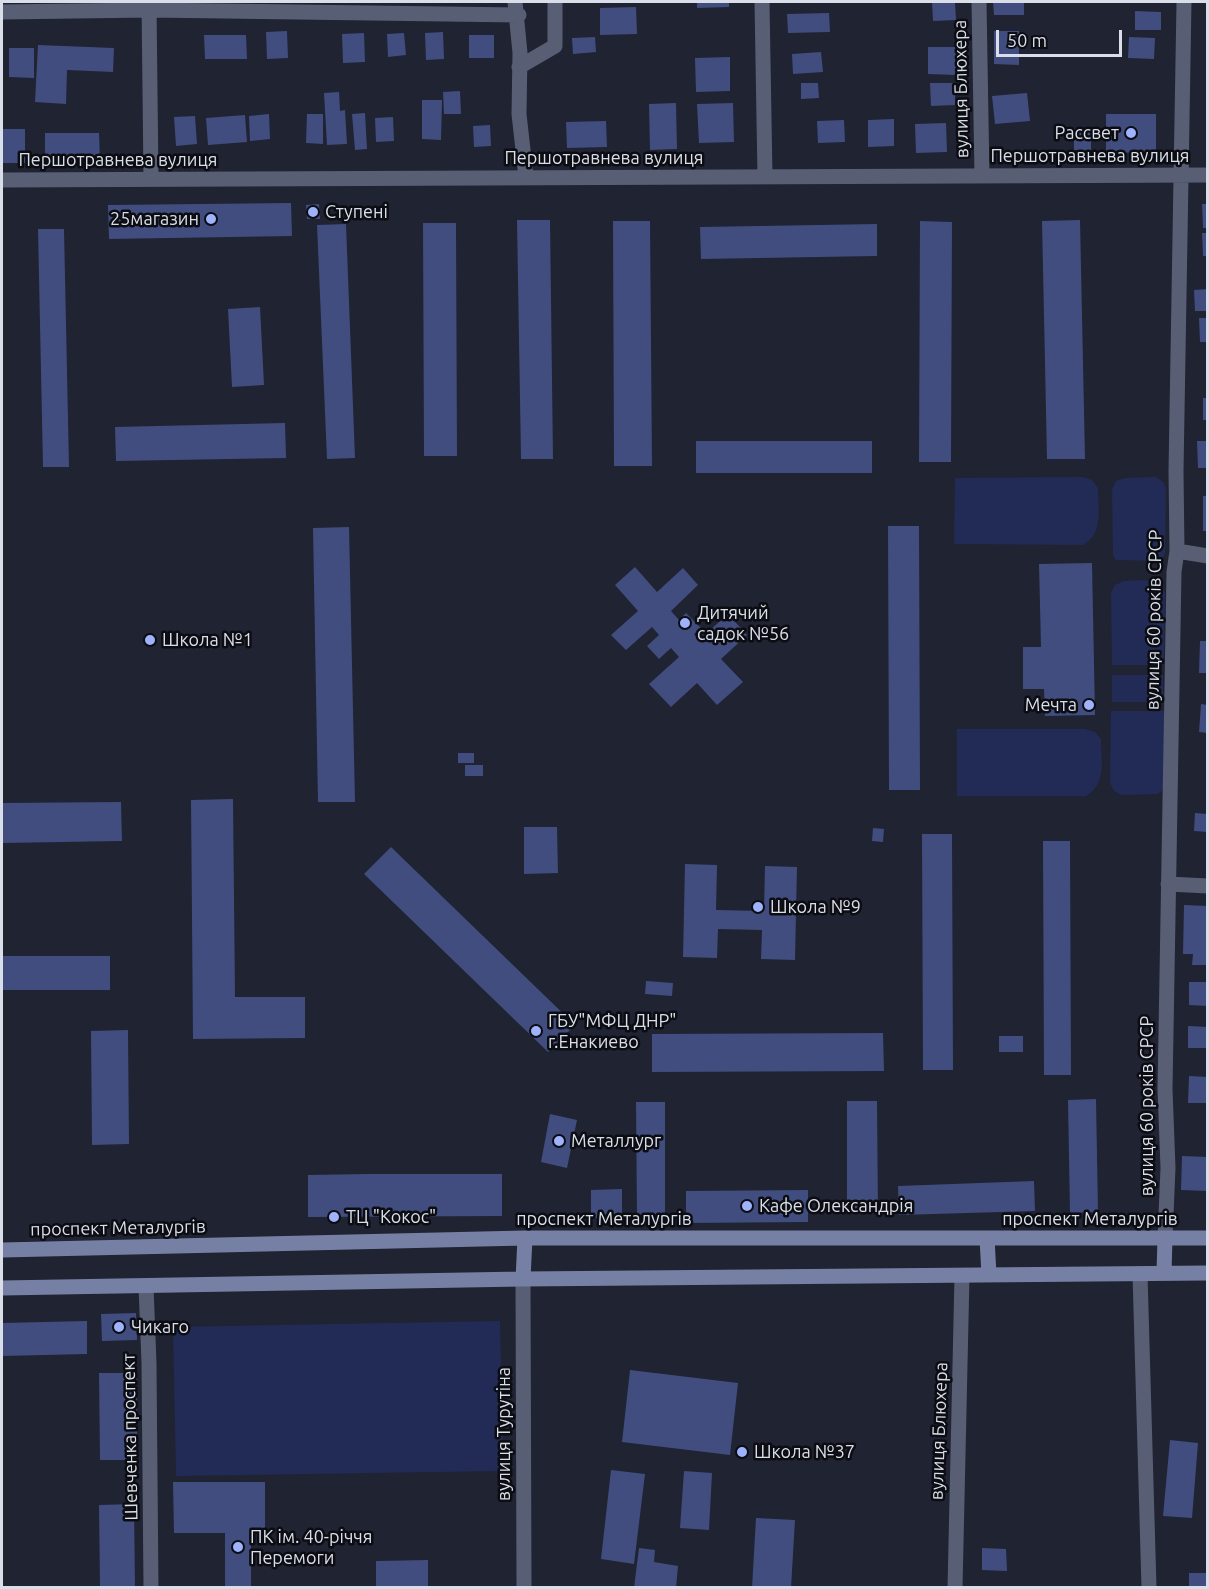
<!DOCTYPE html>
<meta charset="utf-8">
<style>
body{margin:0}
#map{position:relative;width:1209px;height:1589px;overflow:hidden;background:#1f2332;font-family:Ubuntu,sans-serif}
canvas{display:block}
.frame{position:absolute;inset:0;border:3px solid #dadee8;pointer-events:none}
.scale{position:absolute;left:996px;top:30px;width:126px;height:27px;box-sizing:border-box;border:3px solid #dadee8;border-top:0;padding-left:8px;font-size:18px;line-height:21px;white-space:nowrap;color:#dadee8;-webkit-text-stroke:4px #0b0d13;paint-order:stroke}
</style>
<div id="map">
<canvas width="1209" height="1589"></canvas>
<div class="frame"></div>
<div class="scale">50 m</div>
</div>
<script>
const ctx = document.querySelector('canvas').getContext('2d');
ctx.lineJoin = 'round';
function fillPath(path, color) { ctx.fillStyle = color; ctx.fill(path, 'evenodd'); }
function strokePath(path, color, width, dash) { ctx.strokeStyle = color; ctx.lineWidth = width; ctx.lineCap = dash ? 'butt' : 'round'; ctx.setLineDash(dash || []); ctx.stroke(path); }
function drawText(font, color, halo, rows, align = 'center') {
  ctx.font = font + ' Ubuntu,sans-serif'; ctx.lineWidth = 5; ctx.setLineDash([]); ctx.textBaseline = 'middle'; ctx.strokeStyle = halo; ctx.fillStyle = color; for (const [text, x, y, turn = 0] of rows) {
    ctx.save(); ctx.translate(x, y); ctx.rotate((+turn || 0) * Math.PI / 180); ctx.textAlign = isNaN(turn) ? turn : align; if (halo) ctx.strokeText(text, 0, 0); ctx.fillText(text, 0, 0); ctx.restore();
  }
}
fillPath(new Path2D(`
 M1083,477L1092,480L1098,488C1098,509 1104,533 1083,545L954,544L955,478Z
 M1156,477L1164,483L1166,489L1165,553L1162,560L1155,561L1116,560L1113,555L1112,490L1116,481L1125,478Z
 M1124,581C1138,581 1159,576 1165,593L1164,665H1112L1111,593L1115,585Z
 M1112,675H1163V702H1112Z
 M1111,711H1164V784L1162,791L1157,794L1122,795L1114,791L1110,783Z
 M957,729H1085L1095,732L1101,739C1101,760 1107,784 1086,796H957Z
 M500,1321L503,1471L176,1476L173,1327Z`), '#222b56');
fillPath(new Path2D(`
 M697,2H729V7L697,8Z
 M932,2H955L956,20L933,21Z
 M993,2H1024V15H994Z
 M636,7L637,34L600,35V8Z
 M1135,11L1161,12V30H1135Z
 M829,13L830,32L788,33L787,14Z
 M287,31L288,58L267,59L266,32Z
 M994,31H1019V65L994,64Z
 M443,32L444,59L426,60L425,33Z
 M364,33L365,62L343,63L342,34Z
 M404,33L406,55L388,57L387,34Z
 M204,35H246L247,59H205Z
 M469,35H494V58H469Z
 M595,37L596,52L573,54L572,38Z
 M1129,37L1155,38L1154,59L1128,58Z
 M38,45L114,48L113,72L67,70L66,104L35,102Z
 M928,47H957L956,75L928,74Z
 M9,48H34V78L9,77Z
 M821,52L823,72L793,74L792,54Z
 M730,57V91L696,92L695,58Z
 M801,83H818L819,98L801,99Z
 M930,83H955V105L931,106Z
 M460,91L461,114H444L443,92Z
 M339,92L340,111L345,110L347,144L327,145L324,93Z
 M1027,93L1030,121L995,124L992,96Z
 M422,100H442L441,140L422,139Z
 M676,103L677,149L650,150L649,104Z
 M733,103L734,142L699,143L697,104Z
 M365,113L367,149L355,150L352,114Z
 M269,114L270,139L250,141L249,116Z
 M307,114H323V144L306,143Z
 M1106,114H1156V152L1106,153Z
 M245,115L247,142L208,145L206,118Z
 M195,116L197,144L176,146L174,117Z
 M393,117L394,141L376,142L375,118Z
 M894,119V146L868,147V120Z
 M844,120L845,142L818,143L817,121Z
 M606,121L607,147L567,148L566,122Z
 M946,123L947,152L916,153L915,124Z
 M490,125L491,146L474,147L473,126Z
 M1074,128H1091V150H1074Z
 M2,129H25V163H2Z
 M45,133H99L100,160H45Z
 M291,203L292,236L109,239L108,205Z
 M319,204L320,219H307L306,205Z
 M1202,204H1208V228H1203Z
 M517,220H550L553,459H521Z
 M1080,220L1085,459H1047L1042,221Z
 M613,221H650L652,466H614Z
 M920,221L952,222L951,462H919Z
 M423,223H456L457,456H424Z
 M346,224L355,458L327,459L317,225Z
 M877,224V256L701,259L700,227Z
 M38,229H64L69,467H43Z
 M1202,233H1208V256H1203Z
 M1208,289V311H1195L1194,290Z
 M260,307L264,385L232,387L228,309Z
 M1199,318H1208V342H1200Z
 M1203,398H1208V420H1203Z
 M285,423L286,458L116,461L115,427Z
 M696,441H872V473H696Z
 M1197,441H1208V468H1198Z
 M1203,496H1208V531H1203Z
 M888,526H919L920,790H889Z
 M349,527L355,802H318L313,528Z
 M1092,563L1095,715L1045,716L1044,689H1023V647H1041L1039,564Z
 M635,567L657,592L683,568L698,585L671,611L679,620L686,613L701,628L694,634L699,640L728,614L747,635L721,659L743,682L717,705L697,683L671,707L649,684L679,657L671,648L659,659L647,646L659,635L652,627L626,650L611,635L638,611L615,585Z
 M1200,641H1208V673H1199Z
 M1201,704L1208,705V733L1199,732Z
 M458,753H474V763H458Z
 M465,765H483V776H465Z
 M233,799L235,997H305V1038L193,1039L191,800Z
 M121,802L122,841L2,843V803Z
 M1195,813L1208,814V832L1194,831Z
 M524,827H557L558,873L524,874Z
 M873,828L884,829L883,842L872,841Z
 M922,834H952L953,1070H923Z
 M1043,841H1070L1071,1075H1044Z
 M391,847L575,1025L548,1052L364,874Z
 M685,864L717,865L716,910L764,911L765,866L797,867L795,960L761,959L762,930L718,929L717,958L683,957Z
 M1184,905L1208,906V965H1192L1193,954H1183Z
 M2,956H110V990H2Z
 M646,981L673,983L672,996L645,994Z
 M1189,982H1208V1006L1189,1005Z
 M1188,1026L1208,1027V1048H1188Z
 M128,1030L129,1144L92,1145L91,1031Z
 M883,1033L884,1071L652,1072V1034Z
 M999,1036H1023V1052H999Z
 M1189,1076L1208,1077L1206,1103H1188Z
 M1096,1099L1098,1212L1070,1213L1068,1100Z
 M847,1101H877L878,1214H847Z
 M636,1102H665V1214L637,1215Z
 M550,1114L577,1120L567,1168L541,1162Z
 M1182,1156L1208,1157V1191L1181,1190Z
 M368,1174H502V1216L308,1217V1175Z
 M1034,1181L1035,1211L899,1215L898,1186Z
 M622,1189V1218H591V1190Z
 M808,1190V1222L686,1223V1191Z
 M136,1313L137,1340L102,1341L101,1314Z
 M87,1321V1354L2,1356V1323Z
 M630,1370L738,1383L730,1455L622,1442Z
 M99,1373H137V1460H100Z
 M1170,1440L1198,1443L1192,1518L1163,1516Z
 M611,1470L645,1474L634,1564L601,1559Z
 M684,1471L712,1473L709,1530L680,1528Z
 M173,1482H265V1533H251V1588H225V1533H174Z
 M134,1504L135,1588H100L99,1505Z
 M756,1518L795,1520L791,1588H752Z
 M639,1548L655,1550L654,1562L678,1566L676,1588H634Z
 M982,1548L1006,1549L1007,1571L982,1570Z
 M428,1560V1588H376V1561Z
 M1189,1573H1208V1588H1189Z`), '#414d7e');
strokePath(new Path2D(`
 M149,2L151,179
 M515,2L520,53L519,114L526,177
 M762,2L765,177
 M979,2L982,176
 M2,12L149,10L519,15
 M519,67L555,46V2
 M2,180L1208,175
 M1177,551L1208,556
 M1168,884L1208,886
 M1165,1238L1168,1168L1165,1089L1174,572L1177,551L1176,471L1184,2
 M1140,1274L1149,1588
 M523,1279L524,1588
 M146,1286L149,1363L151,1588
 M955,1588L962,1276`), '#585f75', 15);
strokePath(new Path2D(`
 M987,1238L989,1275
 M2,1250L525,1238H1208
 M1164,1273L1165,1238
 M523,1279L525,1238
 M2,1288L523,1279L1208,1273`), '#7680a4', 15);
for (const [x, y, r, color] of [
 [1131,133,6,"#9fb3fd"],
 [313,212,6,"#9fb3fd"],
 [211,219,6,"#9fb3fd"],
 [685,623,6,"#9fb3fd"],
 [150,640,6,"#9fb3fd"],
 [1089,705,6,"#9fb3fd"],
 [758,907,6,"#9fb3fd"],
 [536,1031,6,"#9fb3fd"],
 [559,1141,6,"#9fb3fd"],
 [747,1206,6,"#9fb3fd"],
 [334,1217,6,"#9fb3fd"],
 [119,1327,6,"#9fb3fd"],
 [742,1452,6,"#9fb3fd"],
 [238,1547,6,"#9fb3fd"]
]) { const dot = new Path2D(); dot.arc(x, y, r, 0, 2 * Math.PI); ctx.fillStyle = color; ctx.fill(dot); strokePath(dot, '#0b0d13', 2); }
drawText('18px', '#dadee8', '#0b0d13', [
 ["вулиця Блюхера",961,89,-91],
 ["Першотравнева вулиця",1090,156],
 ["Першотравнева вулиця",604,158],
 ["Першотравнева вулиця",118,160],
 ["вулиця 60 років СРСР",1154,620,-89],
 ["вулиця 60 років СРСР",1147,1106,-90],
 ["проспект Металургів",604,1219],
 ["проспект Металургів",1090,1219],
 ["проспект Металургів",118,1228,-1],
 ["вулиця Блюхера",939,1431,-88],
 ["вулиця Турутіна",504,1434,-90],
 ["Шевченка проспект",130,1437,-91]
]);
drawText('18px', '#dadee8', '#0b0d13', [
 ["Рассвет",1119,133,"right"],
 ["Ступені",325,212],
 ["25магазин",199,219,"right"],
 ["Дитячий",697,613],
 ["садок №56",697,634],
 ["Школа №1",162,640],
 ["Мечта",1077,705,"right"],
 ["Школа №9",770,907],
 ["ГБУ\"МФЦ ДНР\"",548,1021],
 ["г.Енакиево",548,1042],
 ["Металлург",571,1141],
 ["Кафе Олександрія",759,1206],
 ["ТЦ \"Кокос\"",346,1217],
 ["Чикаго",131,1327],
 ["Школа №37",754,1452],
 ["ПК ім. 40-річчя",250,1537],
 ["Перемоги",250,1558]
], 'left');
</script>
